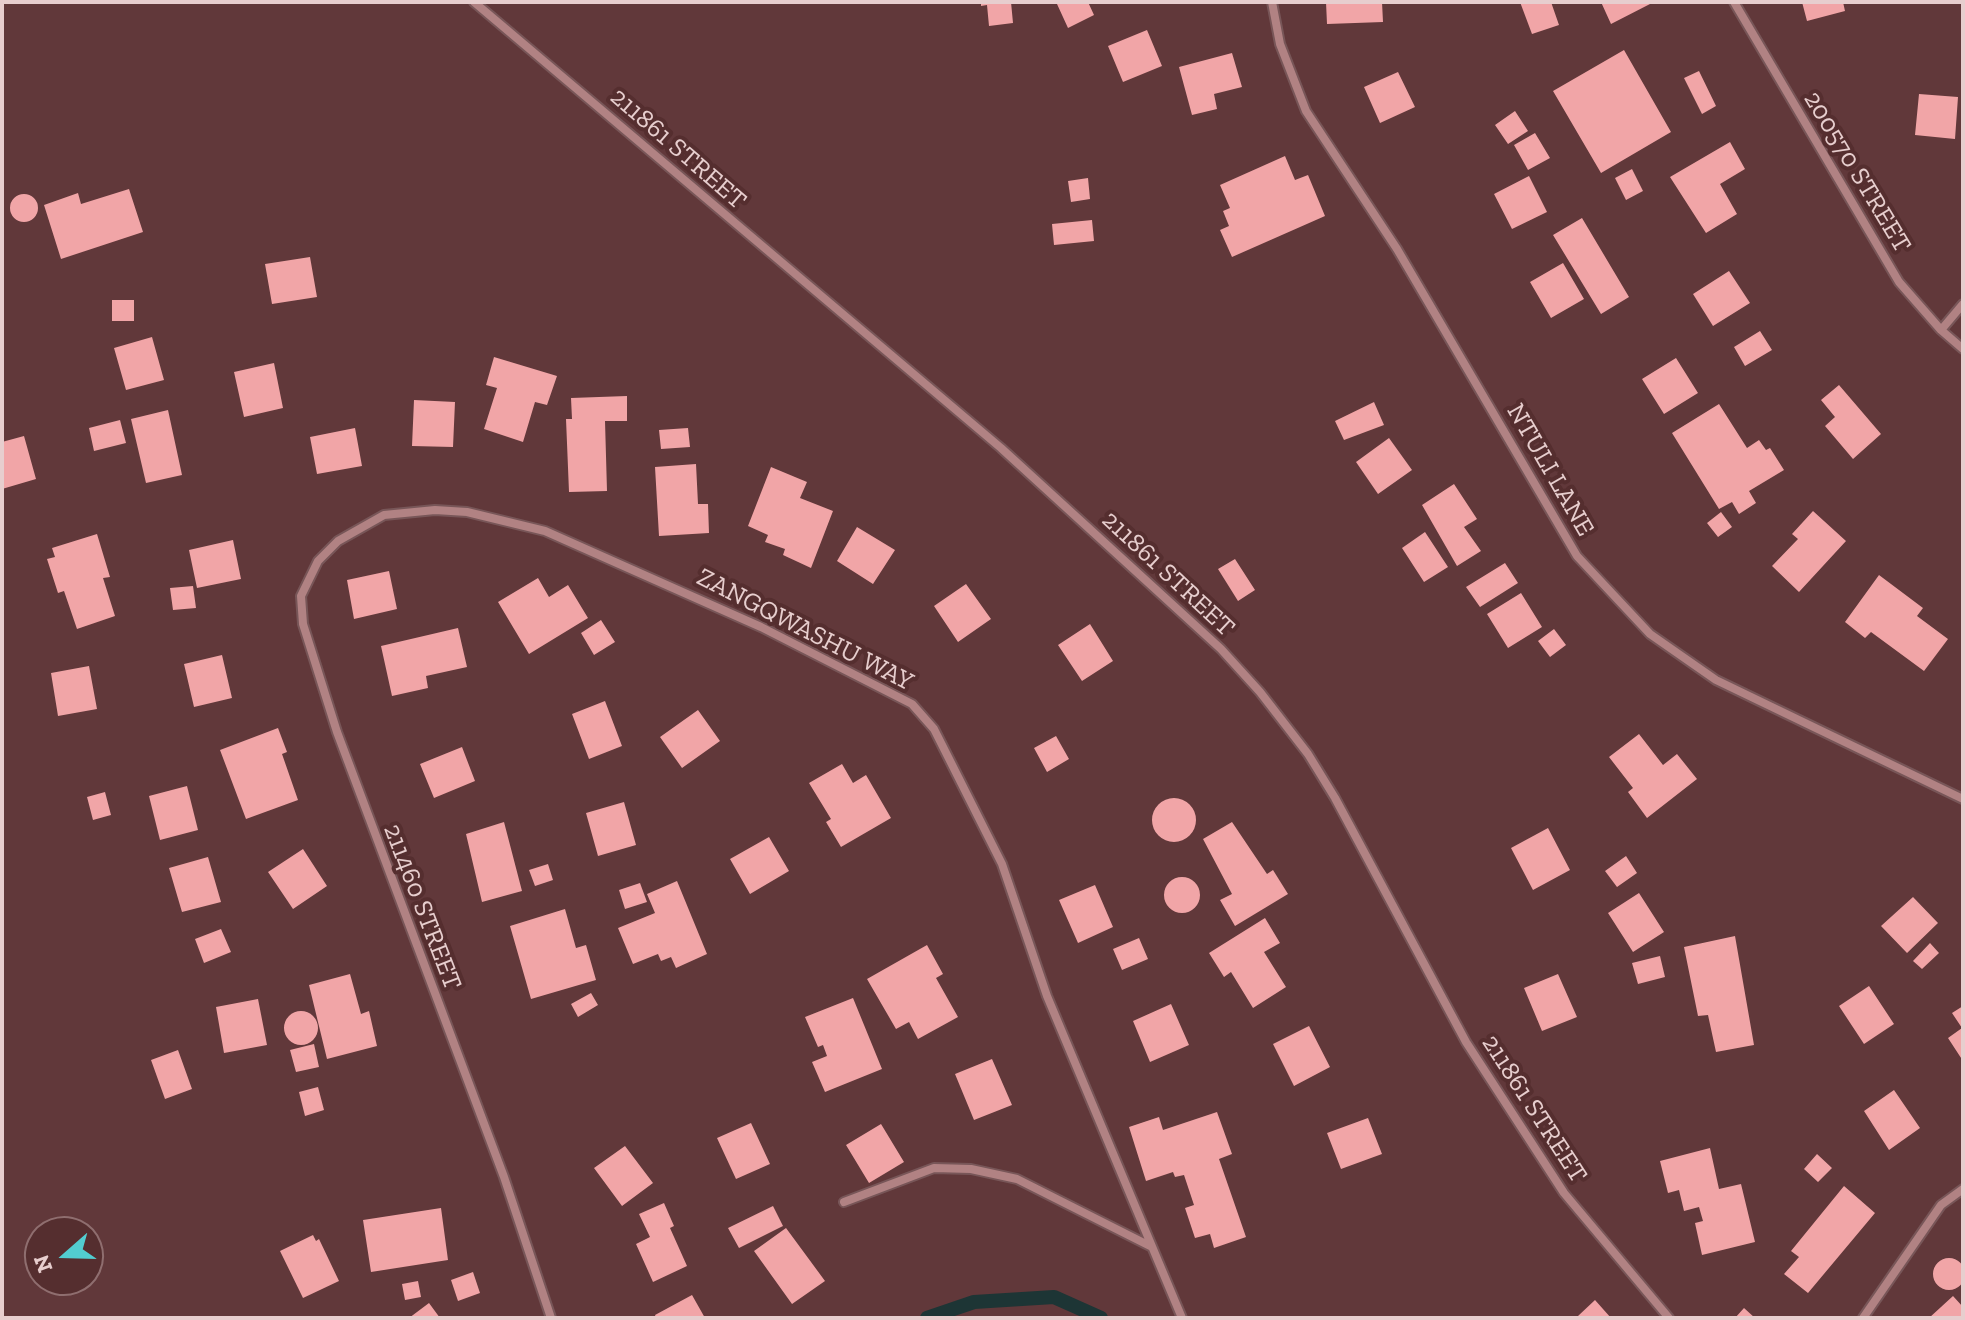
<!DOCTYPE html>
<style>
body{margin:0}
#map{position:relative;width:1965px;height:1320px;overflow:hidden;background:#61383a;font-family:"Zilla Slab",serif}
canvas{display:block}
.frame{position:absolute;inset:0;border:4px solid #e7cece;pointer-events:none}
.north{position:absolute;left:24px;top:1216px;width:80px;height:80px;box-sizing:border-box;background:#552e2f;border:2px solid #8f6e6f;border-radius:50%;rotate:250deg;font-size:22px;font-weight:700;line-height:32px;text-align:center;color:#e7cece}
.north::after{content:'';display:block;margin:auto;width:28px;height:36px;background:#52cdd0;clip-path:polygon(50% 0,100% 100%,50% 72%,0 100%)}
</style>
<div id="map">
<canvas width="1965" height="1320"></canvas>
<div class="frame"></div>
<div class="north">N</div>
</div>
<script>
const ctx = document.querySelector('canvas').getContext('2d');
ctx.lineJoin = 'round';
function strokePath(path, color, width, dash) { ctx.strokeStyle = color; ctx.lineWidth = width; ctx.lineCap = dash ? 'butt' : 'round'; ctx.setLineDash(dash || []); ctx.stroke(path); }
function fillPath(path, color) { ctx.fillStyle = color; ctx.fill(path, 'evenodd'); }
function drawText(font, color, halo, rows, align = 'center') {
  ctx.font = font + ' "Zilla Slab",serif'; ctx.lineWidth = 8; ctx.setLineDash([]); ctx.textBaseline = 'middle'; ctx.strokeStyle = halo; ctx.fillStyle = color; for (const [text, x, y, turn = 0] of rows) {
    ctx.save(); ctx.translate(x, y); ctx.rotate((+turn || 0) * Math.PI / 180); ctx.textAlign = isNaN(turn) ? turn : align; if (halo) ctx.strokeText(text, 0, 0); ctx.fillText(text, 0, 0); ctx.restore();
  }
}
strokePath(new Path2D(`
 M927,1318L974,1302L1054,1297L1101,1318`), '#1d3535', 14);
fillPath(new Path2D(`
 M981,2H1011L1013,23L989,26L987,5L981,6Z
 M1088,2L1094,15L1068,28L1057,4Z
 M1326,2H1382L1383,22L1327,24Z
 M1520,2H1551L1559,25L1532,34Z
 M1601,2H1648L1650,4L1611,24Z
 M1802,2H1843L1845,11L1807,21Z
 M1147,30L1162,66L1123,82L1108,46Z
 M1624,50L1671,132L1601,173L1553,91Z
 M1232,53L1242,87L1214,94L1217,109L1192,115L1179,67Z
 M1699,71L1716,106L1702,114L1684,78Z
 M1398,72L1415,107L1380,123L1364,87Z
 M1919,94L1958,97L1955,139L1915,135Z
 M1515,111L1528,131L1508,144L1495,125Z
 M1535,133L1550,158L1528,170L1514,145Z
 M1730,142L1745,169L1720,184L1737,214L1706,233L1670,177Z
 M1285,156L1295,180L1308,175L1325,216L1232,257L1220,230L1229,226L1223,211L1230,208L1220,185Z
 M1632,169L1643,191L1626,200L1615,178Z
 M1529,176L1547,212L1512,229L1494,194Z
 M1088,178L1090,199L1071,202L1068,181Z
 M129,189L143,232L61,259L44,205L78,193L81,204Z
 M10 208a14 14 0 1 1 28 0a14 14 0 1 1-28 0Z
 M1582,218L1629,297L1601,314L1553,235Z
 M1092,220L1094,241L1054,245L1052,224Z
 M310,257L317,297L272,304L265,264Z
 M1563,263L1584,299L1551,318L1530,282Z
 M1729,271L1750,303L1713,326L1693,294Z
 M112,300H134V321H112Z
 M1760,331L1772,350L1745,366L1734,347Z
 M152,337L164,380L126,390L114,348Z
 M494,357L557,376L547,405L535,402L523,442L484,429L497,388L486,385Z
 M1676,358L1698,393L1664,414L1642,379Z
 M274,363L283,408L244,417L234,372Z
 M1839,385L1881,434L1853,459L1825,426L1835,417L1821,400Z
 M627,396V421H605L607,491L569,492L566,419H572L571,398Z
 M414,400L455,402L453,447L412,446Z
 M1374,402L1384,425L1344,440L1335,421Z
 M1719,404L1747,448L1759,440L1766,450L1770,448L1784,470L1749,491L1756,503L1739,514L1732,502L1719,509L1672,433Z
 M168,410L182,475L146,483L131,419Z
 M120,420L126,443L94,451L89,428Z
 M355,428L362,466L317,474L310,437Z
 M688,428L690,447L661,449L659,430Z
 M24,436L36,479L2,489V442Z
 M1389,438L1412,470L1378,494L1356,462Z
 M696,464L698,504H708L709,533L659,536L655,467Z
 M771,467L807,482L800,498L833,511L811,568L783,555L785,549L765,542L768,535L748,526Z
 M1454,484L1477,519L1464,527L1481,551L1457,566L1422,505Z
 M1813,511L1846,541L1799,592L1772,566L1798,539L1792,534Z
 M1721,512L1732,527L1718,537L1707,523Z
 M857,527L895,550L873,584L837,561Z
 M1425,532L1448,567L1424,582L1402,548Z
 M97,534L110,577L103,578L115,616L77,629L64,591L58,593L47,559L55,557L52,548Z
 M233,540L241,579L197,588L189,550Z
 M1235,559L1255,590L1238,601L1218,569Z
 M1505,563L1518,583L1480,607L1466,587Z
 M389,571L397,609L354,619L347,580Z
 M1879,575L1923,608L1917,616L1948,639L1924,671L1871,632L1865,638L1845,622Z
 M538,578L549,597L568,585L588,618L529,654L498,602Z
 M966,584L991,619L958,642L934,606Z
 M193,586L196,608L173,610L170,588Z
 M1521,593L1542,627L1508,648L1487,614Z
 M601,620L615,642L594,655L581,633Z
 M1090,624L1113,661L1082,681L1058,645Z
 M458,628L467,667L426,676L428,688L392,696L381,646Z
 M1554,629L1566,645L1550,657L1538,641Z
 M222,655L232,698L194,707L184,664Z
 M89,666L97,709L58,716L51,673Z
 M605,701L622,746L589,759L572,714Z
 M698,710L720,741L682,768L660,737Z
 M278,728L287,752L282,754L298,800L246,819L220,750Z
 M1639,734L1663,765L1677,754L1697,779L1647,818L1628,792L1633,788L1609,757Z
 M1056,736L1069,759L1047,772L1034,748Z
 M462,747L475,781L434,798L420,764Z
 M842,764L853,783L866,775L891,818L841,847L826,822L831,819L809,783Z
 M187,786L198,830L160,840L149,796Z
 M105,792L111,815L93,820L87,797Z
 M1152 820a22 22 0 1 1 44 0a22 22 0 1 1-44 0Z
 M624,802L636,845L598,856L586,813Z
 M504,822L522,891L482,902L466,834Z
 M1232,822L1267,874L1273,870L1288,894L1235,926L1220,900L1232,894L1203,839Z
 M1548,828L1570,870L1533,890L1511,848Z
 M769,837L789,871L750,894L730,859Z
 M303,849L327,886L293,909L268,872Z
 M1626,856L1637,873L1617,887L1605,871Z
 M208,857L221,902L182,912L169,868Z
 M548,864L553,880L535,886L529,870Z
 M1164 895a18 18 0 1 1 36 0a18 18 0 1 1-36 0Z
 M677,881L707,954L676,968L671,957L661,961L658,954L633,964L618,928L655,913L647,894Z
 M640,883L647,902L625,909L619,890Z
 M1095,885L1113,927L1078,943L1059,900Z
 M1639,893L1664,932L1633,952L1608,913Z
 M1913,897L1938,923L1907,953L1881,926Z
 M565,909L576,948L586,945L596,980L531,999L510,926Z
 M1265,918L1280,943L1264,952L1286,987L1253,1008L1231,972L1224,977L1209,953Z
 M221,929L231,952L204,963L195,939Z
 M1735,936L1754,1045L1716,1052L1708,1015L1698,1016L1684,947Z
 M1139,938L1148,959L1122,970L1113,949Z
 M1930,943L1939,953L1922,969L1913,961Z
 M927,945L943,974L936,978L958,1017L918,1039L909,1022L896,1029L867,979Z
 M1660,956L1665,977L1638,984L1632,963Z
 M350,974L361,1014L369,1011L377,1046L327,1059L309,985Z
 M1558,974L1577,1017L1542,1031L1524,988Z
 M1869,986L1894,1024L1864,1044L1839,1006Z
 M591,993L598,1005L578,1017L571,1004Z
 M853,998L882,1069L825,1092L812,1062L827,1056L823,1045L818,1047L805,1017Z
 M258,999L267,1045L224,1053L216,1007Z
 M1171,1004L1189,1045L1150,1062L1133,1021Z
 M1963,1006V1061L1948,1038L1962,1028L1952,1013Z
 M284 1028a17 17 0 1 1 34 0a17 17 0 1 1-34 0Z
 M1309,1026L1330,1067L1294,1086L1273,1044Z
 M314,1044L319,1067L296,1072L290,1050Z
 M178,1050L192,1089L165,1099L151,1060Z
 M992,1059L1012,1105L974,1120L955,1074Z
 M318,1087L324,1110L305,1116L299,1092Z
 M1894,1090L1920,1128L1889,1150L1864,1111Z
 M1217,1112L1232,1154L1219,1159L1246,1237L1214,1248L1210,1234L1195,1238L1185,1208L1194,1205L1184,1175L1175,1177L1173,1172L1146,1181L1129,1127L1159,1117L1163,1130Z
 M1368,1118L1382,1154L1341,1169L1327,1133Z
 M751,1123L770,1164L736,1179L717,1138Z
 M881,1124L904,1162L869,1183L846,1145Z
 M625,1146L653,1183L622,1206L594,1168Z
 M1710,1148L1719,1189L1741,1184L1755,1242L1702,1255L1695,1223L1703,1221L1699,1207L1684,1211L1679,1190L1668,1193L1660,1161Z
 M1817,1154L1832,1168L1818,1182L1804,1169Z
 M1844,1186L1875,1213L1808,1293L1784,1274L1799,1257L1791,1251Z
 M664,1203L674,1226L670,1228L687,1266L653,1282L636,1244L650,1237L639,1214Z
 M773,1206L783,1226L739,1248L728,1228Z
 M441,1208L448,1260L371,1272L363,1220Z
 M786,1228L825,1281L792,1304L754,1251Z
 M313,1235L316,1241L319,1239L339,1281L303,1298L280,1251Z
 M1933 1274a16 16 0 1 1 32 0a16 16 0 1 1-32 0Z
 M473,1272L480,1293L458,1301L451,1280Z
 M418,1281L421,1297L405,1300L402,1284Z
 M692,1295L705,1318H656L655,1315Z
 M1953,1296L1963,1307V1318H1929Z
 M1595,1300L1611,1318L1578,1316Z
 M429,1303L440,1318H409Z
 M1744,1308L1755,1318H1735Z`), '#f1a5a7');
const minor = new Path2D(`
 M474,2L1001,448L1221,649L1260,692L1308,754L1335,798L1466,1042L1564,1193L1669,1318
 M1272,2L1280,44L1306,111L1397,249L1577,556L1650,634L1716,680L1963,799
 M1734,2L1899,282L1941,330L1963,349
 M1941,330L1963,304
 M844,1202L934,1168L971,1169L1017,1179L1152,1247
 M551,1318L504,1177L337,732L303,624L301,596L318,561L338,541L384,515L435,510L467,512L545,531L761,627L912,704L934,729L1002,864L1047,996L1182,1318
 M1863,1318L1941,1205L1963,1189`);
strokePath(minor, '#785658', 12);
strokePath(minor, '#b18283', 8);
drawText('26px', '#e7cece', '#552e2f', [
 ["211861 STREET",678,149,41],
 ["200570 STREET",1857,172,59],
 ["NTULI LANE",1550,470,60],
 ["211861 STREET",1168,574,43],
 ["ZANGQWASHU WAY",805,630,27],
 ["211460 STREET",422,907,69],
 ["211861 STREET",1534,1109,57]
]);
</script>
